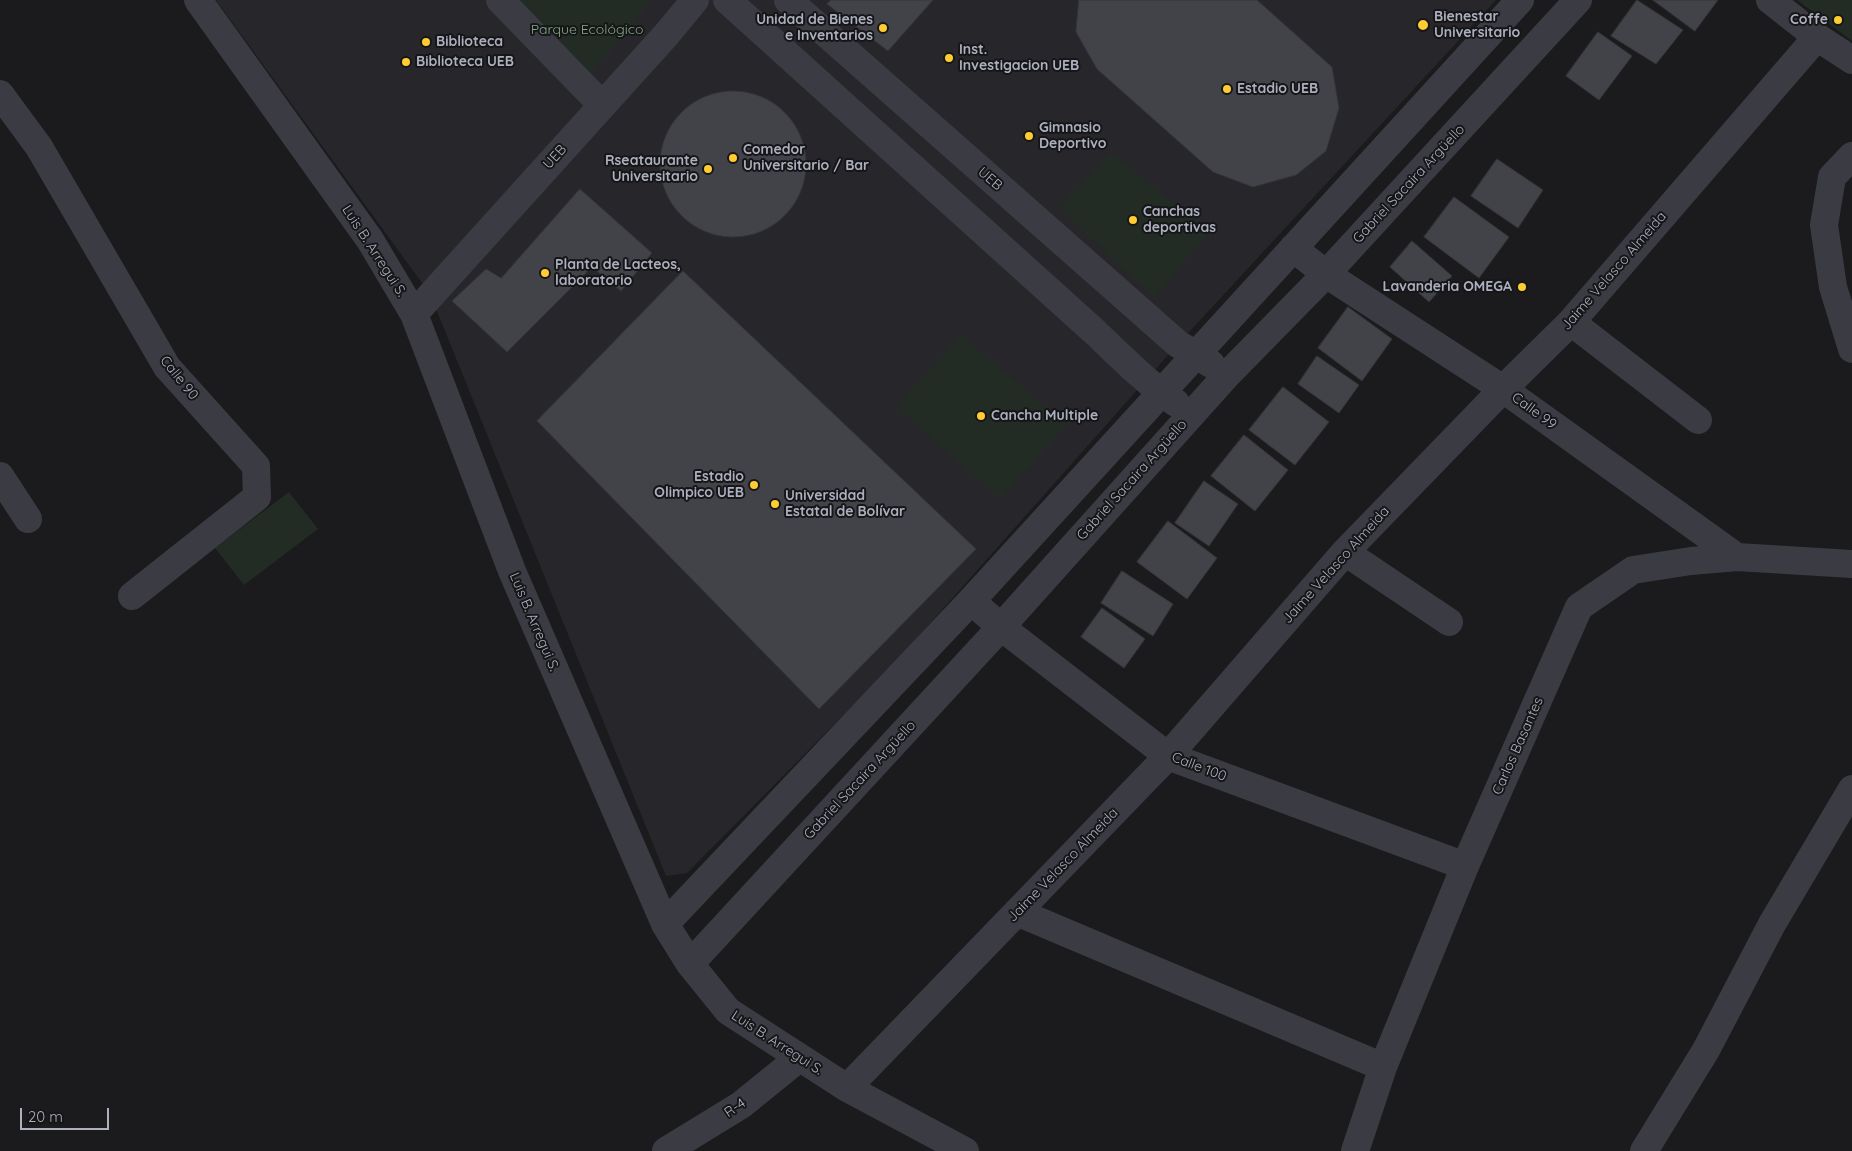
<!DOCTYPE html>
<html>
<head>
<meta charset="utf-8">
<style>
	body { margin:0 }
	#map { position:relative; width:1852px; height:1151px; overflow:hidden; background:#1b1b1d; font-family:Quicksand,sans-serif }
	canvas { display:block }
	.scale { position:absolute; left:20px; top:1108px; width:89px; height:22px; box-sizing:border-box; border:2px solid #acb0be; border-top:0; padding-left:6px; font-size:15px; line-height:18px; white-space:nowrap; color:#acb0be; -webkit-text-stroke:4px #161618; paint-order:stroke }
</style>
</head>
<body>
<div id="map">
<canvas width="1852" height="1151"></canvas>
<div class="scale">20 m</div>
</div>
<script>
const c = document.querySelector('canvas').getContext('2d');
c.lineJoin = 'round';
function fill(path, color) {
  c.fillStyle = color;
  c.fill(path, 'evenodd');
}
function stroke(path, color, width, dash) {
  c.strokeStyle = color;
  c.lineWidth = width;
  c.lineCap = dash ? 'butt' : 'round';
  c.setLineDash(dash || []);
  c.stroke(path);
}
function write(font, color, halo, rows, align = 'center') {
  c.font = font + ' Quicksand,sans-serif';
  c.lineWidth = 4;
  c.setLineDash([]);
  c.textBaseline = 'middle';
  c.strokeStyle = halo;
  c.fillStyle = color;
  for (const [text, x, y, turn = 0] of rows) {
    c.save();
    c.translate(x, y);
    c.rotate((+turn || 0) * Math.PI / 180);
    c.textAlign = isNaN(turn) ? turn : align;
    if (halo) c.strokeText(text, 0, 0);
    c.fillText(text, 0, 0);
    c.restore();
  }
}
fill(new Path2D(`
	M 216,0 L 1496,0 L 1178,344 L 894,664 L 687,873 L 666,876 L 430,294 Z`), '#27262a');
fill(new Path2D(`
	M 511,0 L 650,0 L 647,6 L 619,42 L 589,74 Z
	M 1797,0 L 1852,0 L 1852,41 Z
	M 1111,152 L 1209,233 L 1154,298 L 1059,207 Z
	M 961,335 L 1067,425 L 1000,499 L 896,407 Z
	M 289,492 L 318,529 L 244,585 L 215,548 Z`), '#222c24');
const building = new Path2D(`
	M 831,0 L 933,0 L 888,51 L 827,4 Z
	M 1079,0 L 1257,0 L 1332,67 L 1339,108 L 1326,151 L 1296,175 L 1253,187 L 1213,172 L 1097,69 L 1076,32 Z
	M 1637,0 L 1683,30 L 1656,64 L 1611,36 Z
	M 1653,0 L 1718,0 L 1695,31 Z
	M 1598,32 L 1632,56 L 1599,100 L 1566,76 Z
	M660 164a73 73 0 1 1 146 0a73 73 0 1 1-146 0Z
	M 1497,159 L 1543,190 L 1518,228 L 1471,196 Z
	M 580,189 L 652,253 L 621,291 L 592,267 L 507,352 L 452,301 L 486,269 L 501,278 Z
	M 1454,197 L 1509,237 L 1479,278 L 1424,237 Z
	M 1412,241 L 1452,276 L 1429,302 L 1390,267 Z
	M 683,271 L 976,549 L 819,709 L 537,421 Z
	M 1348,307 L 1392,339 L 1362,381 L 1318,348 Z
	M 1317,356 L 1359,385 L 1339,413 L 1298,384 Z
	M 1283,387 L 1329,422 L 1295,465 L 1249,430 Z
	M 1244,435 L 1288,470 L 1255,511 L 1211,476 Z
	M 1204,481 L 1238,504 L 1209,546 L 1175,523 Z
	M 1168,521 L 1217,558 L 1187,599 L 1137,562 Z
	M 1122,571 L 1173,604 L 1153,636 L 1101,603 Z
	M 1102,608 L 1145,639 L 1124,668 L 1081,637 Z`);
fill(building, '#424348');
stroke(building, '#353439', 1);
stroke(new Path2D(`
	M 198,0 L 370,240 L 414,314 L 512,571 L 665,924 L 690,964 L 728,1011 L 847,1088 L 965,1151
	M 500,0 L 602,105
	M 727,0 L 1096,333 C 1122,358 1147,383 1176,403
	M 788,0 L 1178,344 L 1211,364
	M 1770,0 L 1817,37 L 1852,60
	M 0,94 L 39,147 L 167,367 L 256,466 L 257,497 L 132,596
	M 1852,156 L 1832,177 L 1824,225 L 1833,287 L 1852,349
	M 1293,248 L 1326,274 L 1503,389 L 1737,557
	M 414,314 L 666,35 L 695,0
	M 1571,322 L 1698,420
	M 0,476 L 28,519
	M 1345,552 L 1449,622
	M 971,601 L 1001,627 L 1168,756 L 1465,866
	M 1017,912 L 1383,1067
	M 665,924 L 971,601 L 1520,0
	M 690,964 L 1001,627 L 1227,375 L 1326,274 L 1578,0
	M 847,1088 L 1168,756 L 1345,552 L 1503,389 L 1571,322 L 1817,37
	M 666,1151 L 741,1105 L 799,1058
	M 1355,1151 L 1383,1067 L 1465,866 L 1579,607 L 1633,570 L 1691,561 L 1737,557 L 1852,564
	M 1644,1151 L 1706,1050 L 1772,924 L 1852,789`), '#3b3c43', 28);
for (const [x, y, r, color] of [
	[1838,20,5,"#ffcd31"],
	[1423,25,6,"#ffcd31"],
	[883,28,5,"#ffcd31"],
	[426,42,5,"#ffcd31"],
	[949,58,5,"#ffcd31"],
	[406,62,5,"#ffcd31"],
	[1227,89,5,"#ffcd31"],
	[1029,136,5,"#ffcd31"],
	[733,158,5,"#ffcd31"],
	[708,169,5,"#ffcd31"],
	[1133,220,5,"#ffcd31"],
	[545,273,5,"#ffcd31"],
	[1522,287,5,"#ffcd31"],
	[981,416,5,"#ffcd31"],
	[754,485,5,"#ffcd31"],
	[775,504,5,"#ffcd31"]
]) {
  const dot = new Path2D();
  dot.arc(x, y, r, 0, 2 * Math.PI);
  c.fillStyle = color;
  c.fill(dot);
  stroke(dot, '#161618', 2);
}
write('bold 14px', '#acb0be', '#161618', [
	["Bienestar",1434,17],
	["Universitario",1434,33],
	["Unidad de Bienes",873,20,"right"],
	["e Inventarios",873,36,"right"],
	["Coffe",1828,20,"right"],
	["Biblioteca",436,42],
	["Inst.",959,50],
	["Investigacion UEB",959,66],
	["Biblioteca UEB",416,62],
	["Estadio UEB",1237,89],
	["Gimnasio",1039,128],
	["Deportivo",1039,144],
	["Comedor",743,150],
	["Universitario / Bar",743,166],
	["Rseataurante",698,161,"right"],
	["Universitario",698,177,"right"],
	["Canchas",1143,212],
	["deportivas",1143,228],
	["Planta de Lacteos,",555,265],
	["laboratorio",555,281],
	["Lavanderia OMEGA",1512,287,"right"],
	["Cancha Multiple",991,416],
	["Estadio",744,477,"right"],
	["Olimpico UEB",744,493,"right"],
	["Universidad",785,496],
	["Estatal de Bolívar",785,512]
], 'left');
write('14px', '#82aa88', '#161618', [
	["Parque Ecológico",587,30]
]);
write('14px', '#acb0be', '#161618', [
	["UEB",555,157,-48],
	["UEB",990,179,41],
	["Gabriel Sacaira Argüello",1409,184,-47],
	["Luis B. Arregui S.",374,251,57],
	["Jaime Velasco Almeida",1614,271,-49],
	["Calle 90",179,378,51],
	["Calle 99",1534,411,36],
	["Gabriel Sacaira Argüello",1132,480,-48],
	["Jaime Velasco Almeida",1336,565,-48],
	["Luis B. Arregui S.",534,622,67],
	["Carlos Basantes",1518,746,-66],
	["Calle 100",1199,767,21],
	["Gabriel Sacaira Argüello",860,780,-47],
	["Jaime Velasco Almeida",1063,865,-46],
	["Luis B. Arregui S.",777,1043,33],
	["R-4",735,1108,-34]
]);
</script>
</body>
</html>
